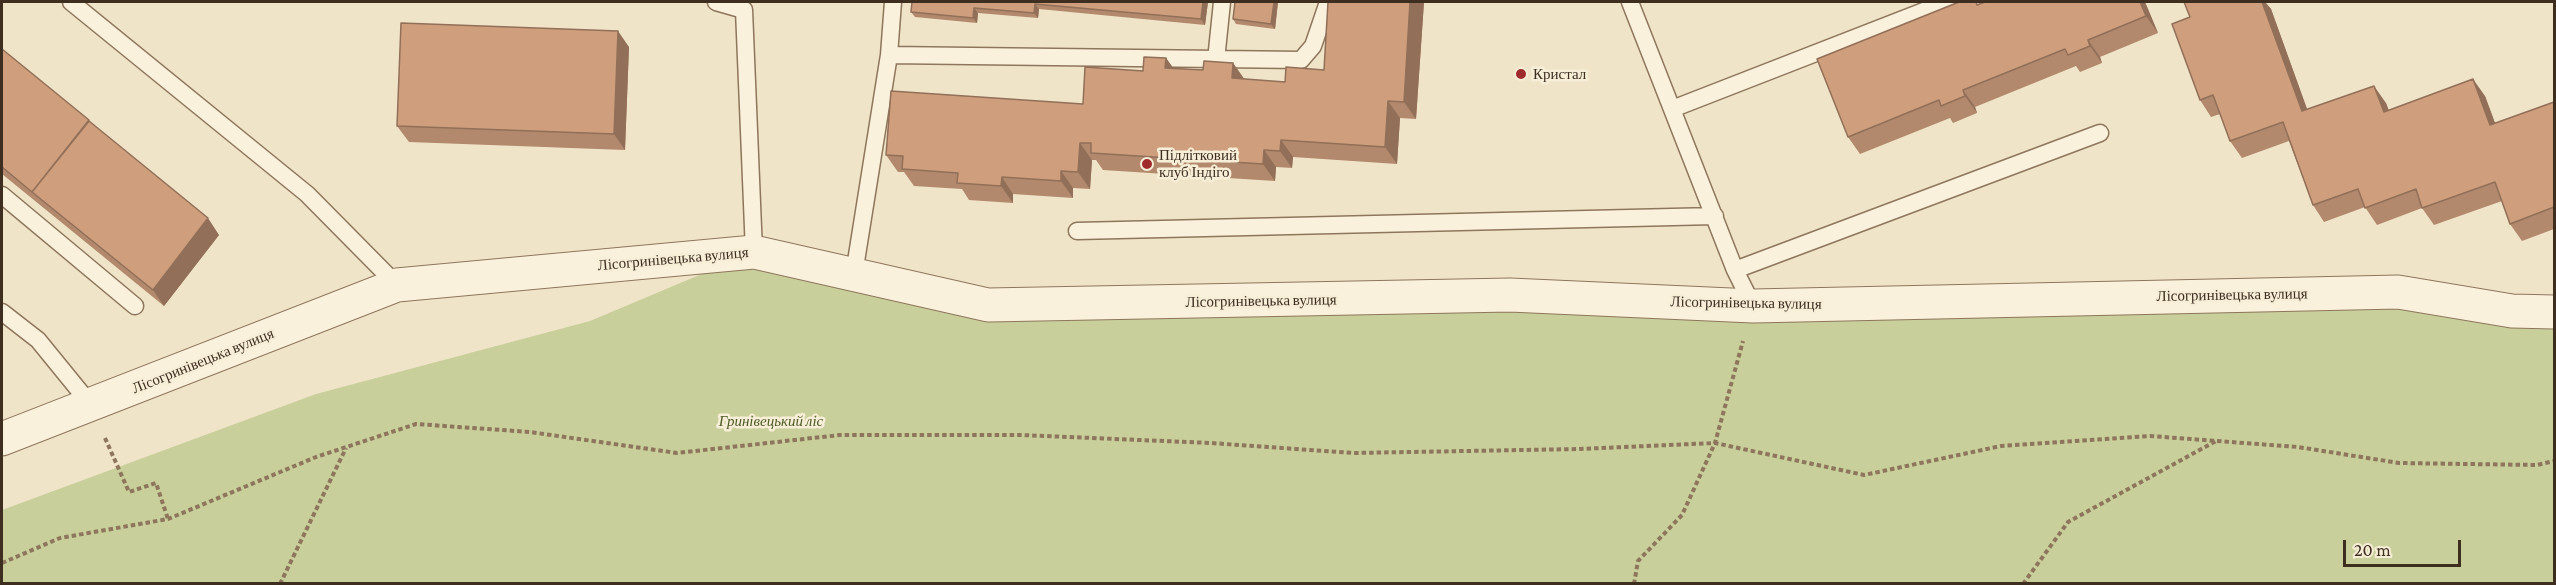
<!DOCTYPE html>
<html>
<head>
<meta charset="utf-8">
<style>
	body { margin:0 }
	#map { position:relative; width:2556px; height:585px; overflow:hidden; background:#f0e4c8; font-family:"Crimson Pro",serif }
	canvas { display:block }
	.frame { position:absolute; inset:0; border:3px solid #3d2e20; pointer-events:none }
	.scale { position:absolute; left:2343px; top:540px; width:118px; height:27px; box-sizing:border-box; border:3px solid #3d2e20; border-top:0; padding-left:8px; font-size:18px; line-height:21px; white-space:nowrap; color:#3d2e20; -webkit-text-stroke:4px #f7eed8; paint-order:stroke }
</style>
</head>
<body>
<div id="map">
<canvas width="2556" height="585"></canvas>
<div class="frame"></div>
<div class="scale">20 m</div>
</div>
<script>
const c = document.querySelector('canvas').getContext('2d');
c.lineJoin = 'round';
function fill(path, color) {
  c.fillStyle = color;
  c.fill(path, 'evenodd');
}
function stroke(path, color, width, dash) {
  c.strokeStyle = color;
  c.lineWidth = width;
  c.lineCap = dash ? 'butt' : 'round';
  c.setLineDash(dash || []);
  c.stroke(path);
}
function write(font, color, halo, rows, align = 'center') {
  c.font = font + ' "Crimson Pro",serif';
  c.lineWidth = 5;
  c.setLineDash([]);
  c.textBaseline = 'middle';
  c.strokeStyle = halo;
  c.fillStyle = color;
  for (const [text, x, y, turn = 0] of rows) {
    c.save();
    c.translate(x, y);
    c.rotate((+turn || 0) * Math.PI / 180);
    c.textAlign = isNaN(turn) ? turn : align;
    if (halo) c.strokeText(text, 0, 0);
    c.fillText(text, 0, 0);
    c.restore();
  }
}
fill(new Path2D(`
	M 754,252 L 989,305 L 2398,292 L 2554,312 L 2554,583 L 2,584 L 2,510 L 316,394 L 590,321 Z`), '#c9cf9b');
const lane = new Path2D(`
	M 71,2 L 307,194 L 397,285
	M 716,2 L 744,10 L 754,252
	M 1630,2 L 1735,270 L 1753,306
	M 889,55 L 1301,60 L 1313,46 L 1328,2
	M 1216,60 L 1222,2
	M 1672,109 L 1947,2
	M 2,195 L 135,306
	M 1077,231 L 1715,216
	M 1735,270 L 2100,133
	M 854,274 L 889,55 L 893,2
	M 2,312 L 38,340 L 91,405`);
const street = new Path2D(`
	M 2,439 L 397,285 L 754,252 L 988,305 L 1510,295 L 1753,306 L 2398,292 L 2512,311 L 2554,312`);
stroke(lane, '#8d765c', 19);
stroke(street, '#8d765c', 35);
stroke(new Path2D(`
	M 105,438 L 129,492 L 156,483 L 168,519
	M 2,563 L 60,538 L 168,519 L 316,457 L 416,424 L 530,432 L 677,453 L 840,435 L 1021,435 L 1211,443 L 1353,453 L 1579,449 L 1715,443 L 1864,475 L 2001,446 L 2150,436 L 2298,447 L 2399,463 L 2537,465 L 2554,461
	M 280,584 L 346,448
	M 1634,584 L 1638,561 L 1682,515 L 1715,443 L 1743,341
	M 2023,584 L 2068,522 L 2216,441`), '#8d765c', 4, [4.5, 3]);
stroke(lane, '#faf1dc', 16);
stroke(street, '#faf1dc', 33);
fill(new Path2D(`
	M 912,2 L 1208,2 L 1205,25 L 1039,9 L 1038,18 L 978,13 L 977,23 L 915,17 L 911,12 Z
	M 1235,2 L 1278,2 L 1275,29 L 1236,24 L 1233,19 Z
	M 1328,2 L 1424,2 L 1416,119 L 1400,118 L 1397,164 L 1293,157 L 1292,168 L 1276,167 L 1275,181 L 1103,170 L 1096,160 L 1092,160 L 1090,189 L 1073,188 L 1073,198 L 1013,194 L 1013,203 L 969,200 L 962,189 L 914,186 L 904,172 L 898,172 L 886,155 L 1083,104 L 1166,58 L 1173,68 L 1203,70 L 1233,63 L 1244,79 L 1285,82 L 1324,70 Z
	M 1985,2 L 2145,2 L 2158,33 L 2100,57 L 2102,63 L 2080,72 L 2076,66 L 1975,107 L 1977,113 L 1953,123 L 1950,118 L 1860,154 L 1848,137 L 1980,4 Z
	M 2184,2 L 2265,2 L 2271,9 L 2307,110 L 2386,103 L 2388,110 L 2485,96 L 2495,123 L 2554,102 L 2554,229 L 2522,241 L 2510,224 L 2502,201 L 2434,225 L 2422,208 L 2377,225 L 2365,207 L 2324,222 L 2313,205 L 2289,141 L 2242,158 L 2230,141 L 2220,114 L 2211,117 L 2200,100 L 2190,17 Z
	M 629,47 L 625,150 L 409,142 L 397,126 Z
	M 2,49 L 219,235 L 164,306 L 2,174 Z`), '#b2896c');
fill(new Path2D(`
	M 1203,2 L 1208,2 L 1205,25 L 1201,19 Z
	M 1274,2 L 1278,2 L 1275,29 L 1271,24 Z
	M 1410,2 L 1424,2 L 1416,119 L 1404,102 Z
	M 2140,2 L 2145,2 L 2158,33 L 2146,16 Z
	M 2262,2 L 2265,2 L 2271,9 L 2314,128 L 2302,111 Z
	M 1035,4 L 1039,9 L 1038,18 L 1034,13 Z
	M 974,8 L 978,13 L 977,23 L 973,18 Z
	M 618,31 L 629,47 L 625,150 L 614,134 Z
	M 2088,40 L 2100,57 L 2102,63 L 2090,46 Z
	M 1166,58 L 1178,75 L 1165,68 Z
	M 1233,63 L 1245,80 L 1232,78 Z
	M 2473,79 L 2485,96 L 2502,142 L 2490,125 Z
	M 2374,86 L 2386,103 L 2396,129 L 2384,112 Z
	M 1963,90 L 1975,107 L 1977,113 L 1965,96 Z
	M 1388,101 L 1400,118 L 1397,164 L 1385,147 Z
	M 1281,140 L 1293,157 L 1292,168 L 1280,151 Z
	M 1080,143 L 1092,160 L 1090,189 L 1078,172 Z
	M 1264,150 L 1276,167 L 1275,181 L 1263,164 Z
	M 1061,171 L 1073,188 L 1073,198 L 1061,181 Z
	M 1002,177 L 1013,194 L 1013,203 L 1001,186 Z
	M 208,218 L 219,235 L 164,306 L 153,290 Z`), '#916f58');
const building = new Path2D(`
	M 912,2 L 1203,2 L 1201,19 L 1035,4 L 1034,13 L 974,8 L 973,18 L 911,12 Z
	M 1235,2 L 1274,2 L 1271,24 L 1233,19 Z
	M 1328,2 L 1410,2 L 1404,102 L 1388,101 L 1385,147 L 1281,140 L 1280,151 L 1264,150 L 1263,164 L 1091,153 L 1091,143 L 1080,143 L 1078,172 L 1061,171 L 1061,181 L 1002,177 L 1001,186 L 957,183 L 958,173 L 902,169 L 903,156 L 886,155 L 891,91 L 1083,104 L 1085,67 L 1143,71 L 1144,57 L 1166,58 L 1165,68 L 1203,70 L 1204,61 L 1233,63 L 1232,78 L 1285,82 L 1286,67 L 1324,70 Z
	M 1959,2 L 1976,2 L 1977,5 L 1985,2 L 2140,2 L 2146,16 L 2088,40 L 2090,46 L 2068,55 L 2065,49 L 1963,90 L 1965,96 L 1941,106 L 1939,100 L 1848,137 L 1817,59 Z
	M 2184,2 L 2262,2 L 2302,111 L 2374,86 L 2384,112 L 2473,79 L 2490,125 L 2554,102 L 2554,207 L 2510,224 L 2495,182 L 2422,208 L 2416,189 L 2365,208 L 2358,189 L 2313,205 L 2283,122 L 2230,141 L 2213,95 L 2200,100 L 2172,24 L 2190,17 Z
	M 401,23 L 618,31 L 614,134 L 397,126 Z
	M 2,49 L 89,120 L 32,192 L 2,167 Z
	M 89,121 L 208,218 L 153,290 L 32,192 Z`);
fill(building, '#cf9f7d');
stroke(building, '#916f58', 1.5);
for (const [x, y, r, color] of [
	[1521,74,6,"#9e2a2b"],
	[1147,164,6,"#9e2a2b"]
]) {
  const dot = new Path2D();
  dot.arc(x, y, r, 0, 2 * Math.PI);
  c.fillStyle = color;
  c.fill(dot);
  stroke(dot, '#f7eed8', 2);
}
write('15px', '#3d2e20', '#f7eed8', [
	["Кристал",1533,74],
	["Підлітковий",1159,155],
	["клуб Індіго",1159,172]
], 'left');
write('15px', '#3d2e20', '#f7eed8', [
	["Лісогринівецька вулиця",673,259,-5],
	["Лісогринівецька вулиця",2232,295,-1],
	["Лісогринівецька вулиця",1261,301,-1],
	["Лісогринівецька вулиця",1746,303,1],
	["Лісогринівецька вулиця",203,361,-22]
]);
write('italic 15px', '#4d5a26', '#f7eed8', [
	["Гринівецький ліс",771,421]
]);
</script>
</body>
</html>
